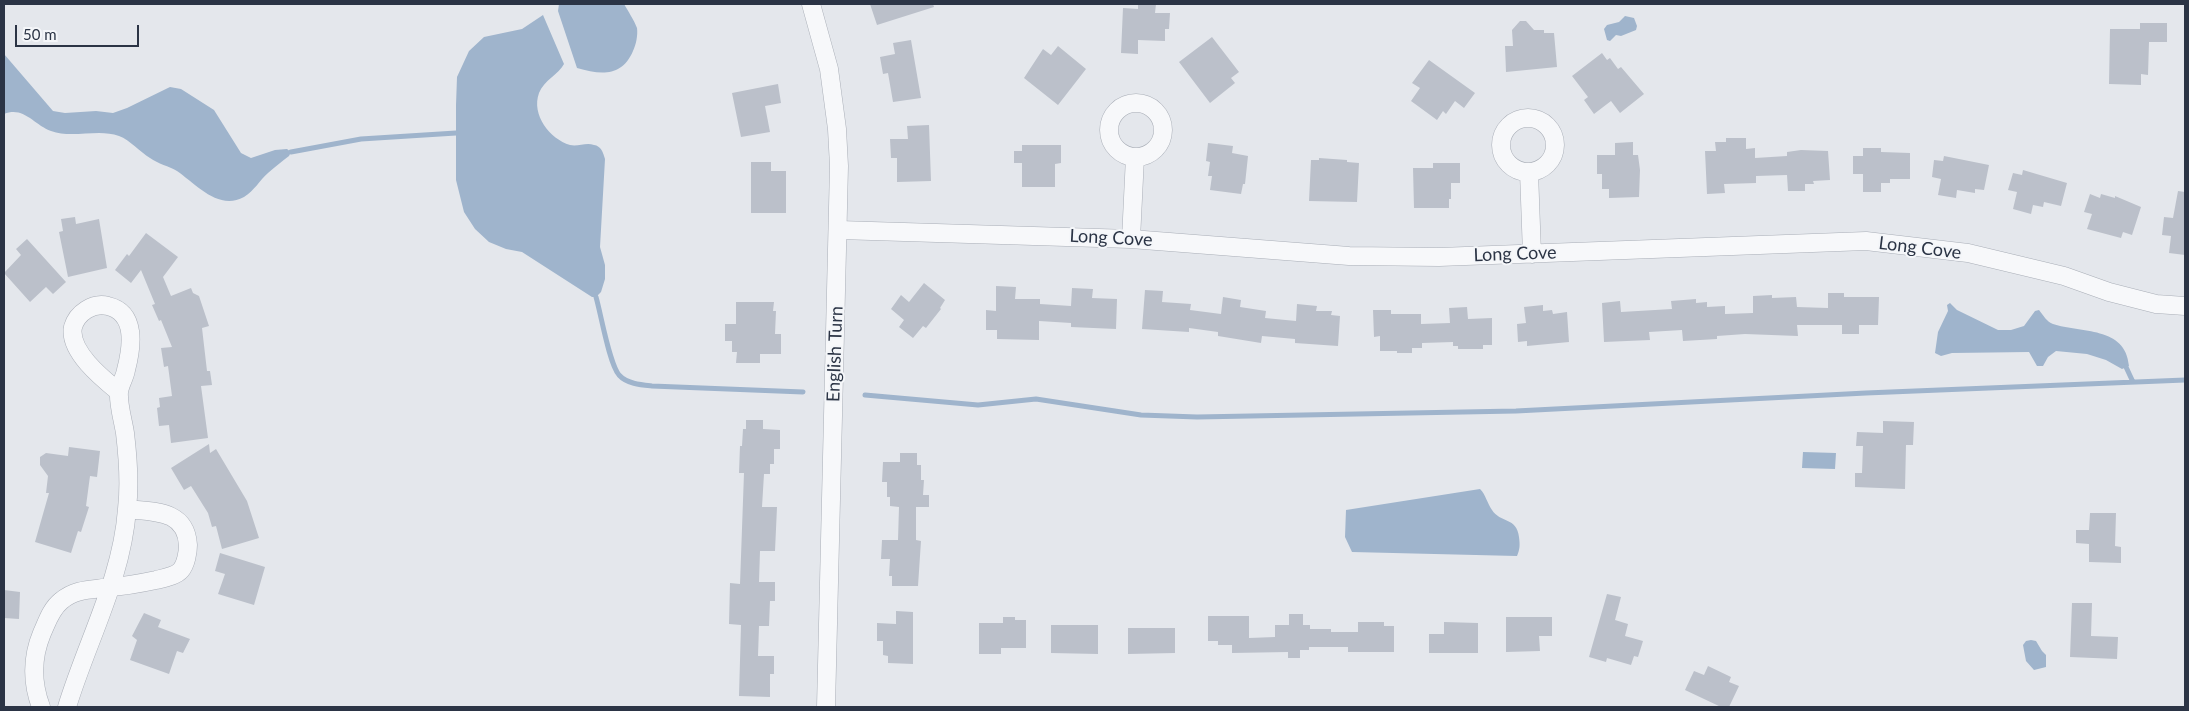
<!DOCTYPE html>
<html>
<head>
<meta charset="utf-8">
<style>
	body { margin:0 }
	#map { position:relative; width:2189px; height:711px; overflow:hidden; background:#e4e7ec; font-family:Lato,sans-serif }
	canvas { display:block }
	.frame { position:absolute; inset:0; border:5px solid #2b3445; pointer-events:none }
	.scale { position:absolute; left:15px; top:25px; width:124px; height:22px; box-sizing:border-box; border:2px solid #2b3445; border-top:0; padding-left:6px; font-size:15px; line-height:18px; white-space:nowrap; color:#2b3445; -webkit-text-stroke:4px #f4f6f9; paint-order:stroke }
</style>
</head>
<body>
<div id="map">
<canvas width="2189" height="711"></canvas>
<div class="frame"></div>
<div class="scale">50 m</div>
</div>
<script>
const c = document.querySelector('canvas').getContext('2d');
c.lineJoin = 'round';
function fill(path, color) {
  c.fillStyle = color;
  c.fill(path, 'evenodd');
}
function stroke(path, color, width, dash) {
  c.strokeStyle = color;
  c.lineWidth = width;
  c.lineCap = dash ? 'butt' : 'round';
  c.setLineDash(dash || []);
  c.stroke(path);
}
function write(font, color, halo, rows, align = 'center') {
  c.font = font + ' Lato,sans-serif';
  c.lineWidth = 4;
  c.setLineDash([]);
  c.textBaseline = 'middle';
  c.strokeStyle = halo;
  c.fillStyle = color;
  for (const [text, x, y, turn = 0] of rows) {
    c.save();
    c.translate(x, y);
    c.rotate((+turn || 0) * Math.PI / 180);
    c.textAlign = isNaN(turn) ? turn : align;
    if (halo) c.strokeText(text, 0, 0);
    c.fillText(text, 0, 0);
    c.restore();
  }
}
fill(new Path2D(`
	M 559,4 L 624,4 C 628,11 634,20 637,28 C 638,35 636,45 633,51 C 622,77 601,75 577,68 L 558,11 Z
	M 543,15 L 564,64 C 559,74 544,80 539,93 C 531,115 550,139 570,145 C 578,147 586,142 594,145 C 601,146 603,152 605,159 L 600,247 L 605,265 L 605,279 L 601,292 L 596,297 L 592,297 L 522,252 L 506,249 L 489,242 L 475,229 L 464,212 L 456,180 L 456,105 L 457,77 L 469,51 L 484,37 L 522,29 Z
	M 1625,16 L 1634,18 L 1637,26 L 1636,30 L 1621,36 L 1616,35 L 1610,41 L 1607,40 L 1604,29 L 1607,25 L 1619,22 Z
	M 4,54 L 53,111 L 65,113 L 96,111 L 113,113 L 127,108 L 170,87 L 181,89 L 214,110 L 241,153 L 251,158 L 275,150 L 287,149 L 291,152 L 289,156 C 282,161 275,167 268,173 C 260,180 254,191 244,197 C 218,211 196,184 177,171 C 169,166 158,164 150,158 C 140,152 130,140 119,136 C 98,128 73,139 51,131 C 34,125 24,106 4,114 Z
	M 1950,303 L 1957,310 L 1998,330 L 2011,330 L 2024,326 L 2035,311 L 2039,310 C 2043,315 2047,322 2053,324 C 2080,333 2126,326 2129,366 L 2122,369 L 2106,360 L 2087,354 L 2056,351 L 2048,357 L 2043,366 L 2037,366 L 2029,352 L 1952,353 L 1941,356 L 1935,353 L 1938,332 L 1948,311 L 1947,305 Z
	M 1803,452 L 1836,453 L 1835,469 L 1802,468 Z
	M 1480,489 C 1486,495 1487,503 1492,510 C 1500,523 1517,517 1519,537 C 1520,545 1520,549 1517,556 L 1352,552 L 1345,537 L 1346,510 Z
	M 2031,640 L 2036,641 L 2042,651 L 2046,655 L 2046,667 L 2034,670 L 2026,661 L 2023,645 L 2026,641 Z`), '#9fb4cc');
stroke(new Path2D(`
	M 291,152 L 361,139 L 456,133
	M 596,297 C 601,314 609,363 619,375 C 627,384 642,385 652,386 L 803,392
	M 2126,367 L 2133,382
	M 865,395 L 978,405 L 1036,399 L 1141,415 L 1197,417 L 1516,411 L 1866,393 L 2185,380`), '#9fb4cc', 5);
fill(new Path2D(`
	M 870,4 L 933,4 L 934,7 L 877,25 Z
	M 1138,4 L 1156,4 L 1155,13 L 1170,13 L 1169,29 L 1165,29 L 1165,41 L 1138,40 L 1138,54 L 1121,53 L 1123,8 L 1138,9 Z
	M 1520,21 L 1526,21 L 1534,30 L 1544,30 L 1544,33 L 1554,33 L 1557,67 L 1506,72 L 1505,46 L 1513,46 L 1512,30 Z
	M 2140,23 L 2167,23 L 2167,42 L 2149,42 L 2148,75 L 2141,74 L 2141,85 L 2109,84 L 2110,29 L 2140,29 Z
	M 1212,37 L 1239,72 L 1231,78 L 1235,83 L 1210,103 L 1179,62 Z
	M 911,40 L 921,98 L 893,102 L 888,73 L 883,74 L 880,57 L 895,54 L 893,43 Z
	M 1058,46 L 1086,69 L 1058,105 L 1024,78 L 1043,49 L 1051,55 Z
	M 1602,53 L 1607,60 L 1610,58 L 1618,69 L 1621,67 L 1644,94 L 1620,113 L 1611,101 L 1594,114 L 1584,100 L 1588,97 L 1572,76 Z
	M 1429,60 L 1475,93 L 1464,108 L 1455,101 L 1446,114 L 1443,111 L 1437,120 L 1411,101 L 1420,88 L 1412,83 Z
	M 778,84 L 781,103 L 765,106 L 770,132 L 741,137 L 732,93 Z
	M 929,125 L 931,181 L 897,182 L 897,158 L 891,158 L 890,139 L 908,139 L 907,126 Z
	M 1726,138 L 1746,138 L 1746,149 L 1755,148 L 1755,158 L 1787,156 L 1787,152 L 1801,150 L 1828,151 L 1830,180 L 1813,181 L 1814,184 L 1805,184 L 1805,191 L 1788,191 L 1787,175 L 1756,176 L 1756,183 L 1724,184 L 1725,193 L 1707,194 L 1705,151 L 1716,151 L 1715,142 L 1726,142 Z
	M 1633,142 L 1633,155 L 1638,155 L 1640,170 L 1639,197 L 1609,198 L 1609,189 L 1602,189 L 1602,174 L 1597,174 L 1597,155 L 1615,155 L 1615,143 Z
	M 1208,143 L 1233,146 L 1232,153 L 1248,156 L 1245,184 L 1243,184 L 1241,194 L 1210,190 L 1212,176 L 1208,176 L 1210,162 L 1206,161 Z
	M 1022,145 L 1061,145 L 1061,163 L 1055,164 L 1055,187 L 1022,187 L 1022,163 L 1014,163 L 1014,151 L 1022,151 Z
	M 1863,148 L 1881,148 L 1881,152 L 1910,153 L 1910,179 L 1890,179 L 1890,183 L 1881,183 L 1881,192 L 1863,192 L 1863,174 L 1853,174 L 1853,156 L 1863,156 Z
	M 1944,156 L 1989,165 L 1984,190 L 1975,189 L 1975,193 L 1957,190 L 1956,198 L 1938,195 L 1941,179 L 1932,177 L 1934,160 L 1943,161 Z
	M 1319,158 L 1347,160 L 1347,162 L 1359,163 L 1357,202 L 1309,201 L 1311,160 L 1319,160 Z
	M 751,162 L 771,162 L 771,171 L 786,171 L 786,213 L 751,213 Z
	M 1433,163 L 1460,163 L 1460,183 L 1451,183 L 1451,199 L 1449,199 L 1449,208 L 1414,208 L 1413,168 L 1433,168 Z
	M 2023,170 L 2067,183 L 2061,206 L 2044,202 L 2043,207 L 2033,205 L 2031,214 L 2013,209 L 2017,192 L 2008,190 L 2013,173 L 2022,175 Z
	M 2178,191 L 2185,192 L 2185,255 L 2169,253 L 2171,236 L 2162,235 L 2164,217 L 2173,218 Z
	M 2090,194 L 2100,198 L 2101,194 L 2115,198 L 2115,196 L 2141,207 L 2132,235 L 2123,232 L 2121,238 L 2087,229 L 2092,214 L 2084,212 Z
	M 75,217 L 76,224 L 99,219 L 107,268 L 68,277 L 59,232 L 63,231 L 61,219 Z
	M 146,233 L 178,257 L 163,277 L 171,296 L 191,288 L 193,293 L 199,296 L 209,326 L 202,328 L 207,371 L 210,371 L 212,385 L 201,386 L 208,438 L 171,443 L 169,425 L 159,426 L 157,408 L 160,407 L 159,398 L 172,396 L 168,366 L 164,367 L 161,348 L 172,347 L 161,320 L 159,321 L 152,305 L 155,304 L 141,270 L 131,283 L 115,270 L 127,254 L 129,256 Z
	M 27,239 L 66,282 L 53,294 L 46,287 L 30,302 L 4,273 L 21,255 L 16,249 Z
	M 924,283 L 945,300 L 940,308 L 941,309 L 926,328 L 923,326 L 913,338 L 899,327 L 904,320 L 891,309 L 901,295 L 909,302 Z
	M 996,286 L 1016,287 L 1015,299 L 1040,299 L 1040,304 L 1071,306 L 1072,288 L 1093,289 L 1092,298 L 1117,299 L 1116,329 L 1071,327 L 1071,323 L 1039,321 L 1039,340 L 997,339 L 997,330 L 986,330 L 986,310 L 996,311 Z
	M 1145,290 L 1163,291 L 1162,302 L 1191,304 L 1190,310 L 1221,314 L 1223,297 L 1241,300 L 1240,307 L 1266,311 L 1265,318 L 1296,321 L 1297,304 L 1317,306 L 1316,311 L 1332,311 L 1331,315 L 1340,316 L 1338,346 L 1295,343 L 1295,339 L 1262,336 L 1261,343 L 1218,336 L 1218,332 L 1189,328 L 1189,332 L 1142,329 Z
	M 1828,293 L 1844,293 L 1844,297 L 1879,297 L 1878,325 L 1859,325 L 1859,334 L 1842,334 L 1842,325 L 1797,325 L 1798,336 L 1745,334 L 1717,336 L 1717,339 L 1683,341 L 1682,330 L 1649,332 L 1650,340 L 1604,342 L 1602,303 L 1620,301 L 1621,312 L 1672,309 L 1671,301 L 1696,299 L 1696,303 L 1707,302 L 1707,307 L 1725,306 L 1725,314 L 1753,313 L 1753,296 L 1772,295 L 1772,298 L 1796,297 L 1797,307 L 1828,308 Z
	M 736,302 L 774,302 L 773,311 L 776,311 L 775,334 L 781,334 L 781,354 L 760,354 L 760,363 L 736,363 L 737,352 L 732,352 L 732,341 L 725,341 L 725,324 L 736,324 Z
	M 1543,305 L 1543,311 L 1552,310 L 1553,314 L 1567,312 L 1569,342 L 1527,346 L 1527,341 L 1518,342 L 1517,324 L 1526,323 L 1524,307 Z
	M 1467,307 L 1468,319 L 1492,318 L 1492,345 L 1483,345 L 1483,349 L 1458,349 L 1458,346 L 1453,346 L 1453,342 L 1422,343 L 1422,348 L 1412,348 L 1412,353 L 1397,353 L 1397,351 L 1380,351 L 1380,336 L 1374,337 L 1373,310 L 1391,310 L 1391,314 L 1421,314 L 1421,324 L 1450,323 L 1449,308 Z
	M 746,420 L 763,420 L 763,429 L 780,430 L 780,449 L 774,449 L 774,464 L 770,464 L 770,474 L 764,474 L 762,507 L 777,507 L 775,551 L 760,551 L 759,582 L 775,582 L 775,601 L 770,601 L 769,626 L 759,626 L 758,656 L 774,656 L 774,674 L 770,674 L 770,697 L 739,696 L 741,625 L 729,624 L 730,583 L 740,584 L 744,473 L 739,473 L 740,446 L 742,446 L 743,429 L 746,429 Z
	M 1883,421 L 1914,422 L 1913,445 L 1906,445 L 1905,489 L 1855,487 L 1855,473 L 1862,473 L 1863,446 L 1856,446 L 1857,432 L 1883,433 Z
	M 209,444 L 210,453 L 216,449 L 247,501 L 259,538 L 222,549 L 216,526 L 212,527 L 208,513 L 191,486 L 184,490 L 171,468 Z
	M 69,447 L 100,451 L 97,477 L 90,476 L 86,506 L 89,507 L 81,532 L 78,531 L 71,553 L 35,542 L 49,493 L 46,493 L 48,476 L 40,465 L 40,457 L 46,453 L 68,456 Z
	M 900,453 L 917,453 L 917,465 L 921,465 L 921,480 L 924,480 L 923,495 L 929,495 L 929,507 L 916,507 L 916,540 L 921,541 L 918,586 L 892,586 L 892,576 L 889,576 L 890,559 L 881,559 L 882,540 L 898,540 L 899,507 L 890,506 L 890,497 L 887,497 L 887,482 L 882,482 L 883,462 L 900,462 Z
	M 2090,513 L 2116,513 L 2115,546 L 2121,547 L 2121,563 L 2089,562 L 2089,544 L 2076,543 L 2076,530 L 2089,530 Z
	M 220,553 L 265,567 L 254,605 L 218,594 L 225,574 L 215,571 Z
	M 4,590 L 20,592 L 19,619 L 4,618 Z
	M 1607,594 L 1621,597 L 1615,620 L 1628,624 L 1625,636 L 1643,641 L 1638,657 L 1634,656 L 1631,665 L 1607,658 L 1606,662 L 1589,657 Z
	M 2072,603 L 2092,603 L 2091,636 L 2118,637 L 2117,659 L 2070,657 Z
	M 896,611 L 913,612 L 913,664 L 888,663 L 888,656 L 883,655 L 883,641 L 877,641 L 877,623 L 896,624 Z
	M 144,613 L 161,620 L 158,627 L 190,639 L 183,653 L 177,651 L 169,674 L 130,660 L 137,640 L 132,636 Z
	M 1289,614 L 1303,614 L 1303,625 L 1310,625 L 1310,629 L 1331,629 L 1331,632 L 1358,632 L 1358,622 L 1384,622 L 1384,626 L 1394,626 L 1394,652 L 1348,652 L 1348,647 L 1309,647 L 1309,650 L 1300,650 L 1300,658 L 1288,658 L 1288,652 L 1232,653 L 1232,645 L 1218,645 L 1218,641 L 1208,641 L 1208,616 L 1249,616 L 1249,638 L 1275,637 L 1275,625 L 1289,625 Z
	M 1003,617 L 1015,617 L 1015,620 L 1026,620 L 1026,648 L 1001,648 L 1001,654 L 979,654 L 979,623 L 1003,623 Z
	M 1506,617 L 1552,617 L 1552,636 L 1539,636 L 1540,651 L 1506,652 Z
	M 1444,622 L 1478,623 L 1478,653 L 1429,653 L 1429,634 L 1444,634 Z
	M 1051,625 L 1098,625 L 1098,654 L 1051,653 Z
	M 1128,628 L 1175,628 L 1175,653 L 1128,654 Z
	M 1708,666 L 1731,677 L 1729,682 L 1739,686 L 1729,707 L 1721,707 L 1685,690 L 1694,671 L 1704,675 Z`), '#bbc0ca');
const minor = new Path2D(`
	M 811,4 L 829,69 L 837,129 L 839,166 L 826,707
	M1109 130a27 27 0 1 1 54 0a27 27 0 1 1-54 0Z
	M1501 145a27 27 0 1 1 54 0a27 27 0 1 1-54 0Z
	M 1529,172 L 1532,254
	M 839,230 L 1131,239 L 1349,256 L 1439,257 L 1866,241 L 1968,253 L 2064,276 L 2109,292 L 2156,304 L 2185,306
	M 1131,239 L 1135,157
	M 41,707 C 32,683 32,657 42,633 C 47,622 51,609 61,601 C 76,588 93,590 111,587 C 126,586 142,583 156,580 C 164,578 176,576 181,570 C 186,564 188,552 188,545 C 186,510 155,512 127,509
	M 67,707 C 87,641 122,579 127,509 C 130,484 128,458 125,433 C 123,420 118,404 119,392 C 120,384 125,377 126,370 C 132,347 137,313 108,306 C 93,302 77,313 73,327 C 68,351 103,379 119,392`);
stroke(minor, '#a9aeb7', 19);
stroke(minor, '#f7f8fa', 18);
write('18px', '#2b3445', '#f4f6f9', [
	["Long Cove",1111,238,3],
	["Long Cove",1920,248,7],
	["Long Cove",1515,254,-2],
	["English Turn",835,354,-88]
]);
</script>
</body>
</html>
